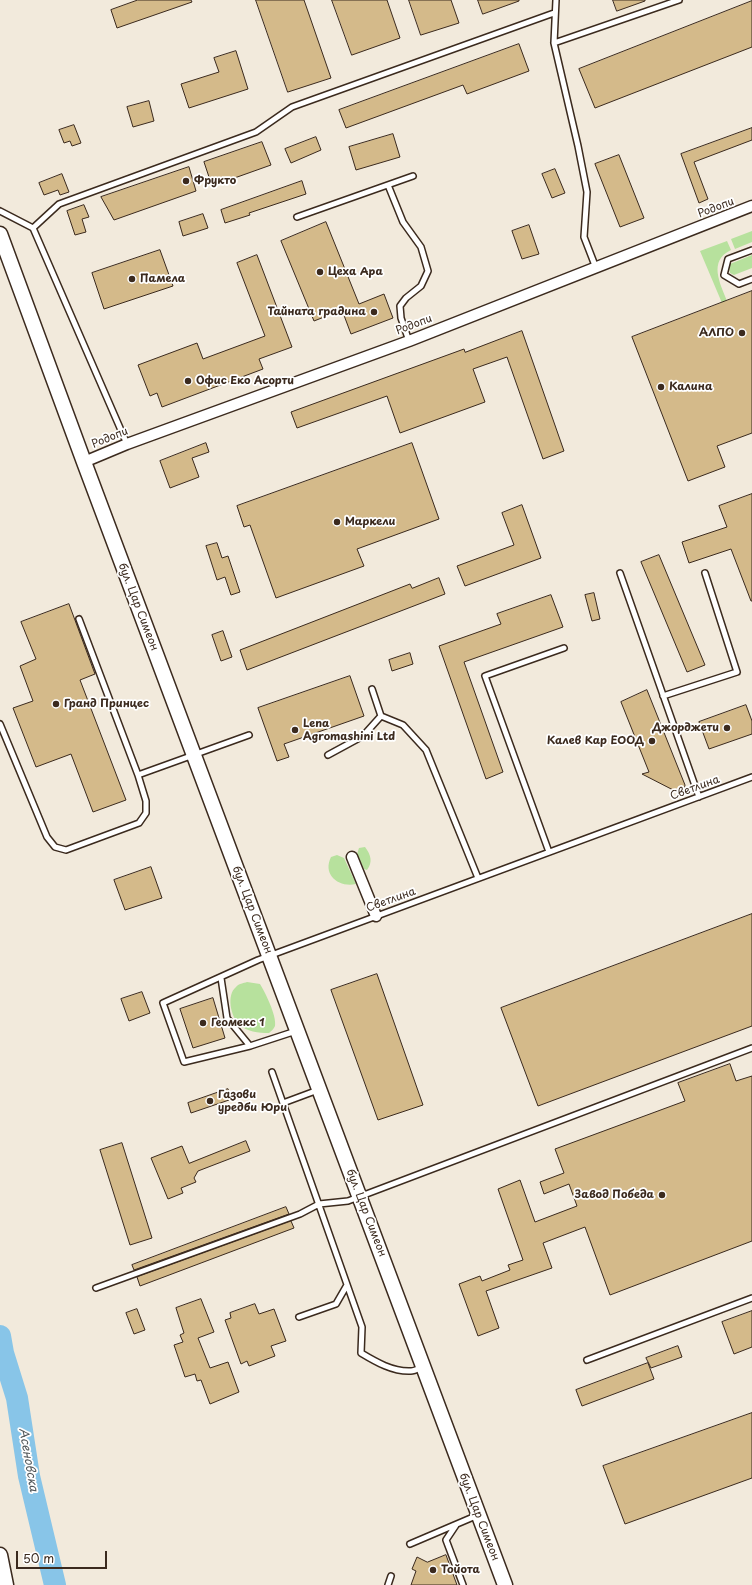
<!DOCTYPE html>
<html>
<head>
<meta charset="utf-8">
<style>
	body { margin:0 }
	#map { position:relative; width:752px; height:1585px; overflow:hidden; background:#fff; font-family:"Playpen Sans",sans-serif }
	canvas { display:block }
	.scale { position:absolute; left:16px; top:1551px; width:91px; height:18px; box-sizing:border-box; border:2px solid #3b2a1e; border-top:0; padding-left:5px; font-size:12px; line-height:14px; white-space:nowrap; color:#3b2a1e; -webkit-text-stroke:3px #fff; paint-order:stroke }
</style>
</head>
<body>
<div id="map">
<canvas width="752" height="1585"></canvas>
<div class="scale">50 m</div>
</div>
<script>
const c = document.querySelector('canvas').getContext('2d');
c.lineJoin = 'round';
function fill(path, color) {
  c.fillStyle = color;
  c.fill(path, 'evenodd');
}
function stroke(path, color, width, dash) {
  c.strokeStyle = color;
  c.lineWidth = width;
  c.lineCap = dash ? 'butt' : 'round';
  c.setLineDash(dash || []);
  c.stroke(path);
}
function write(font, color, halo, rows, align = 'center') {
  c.font = font + ' "Playpen Sans",sans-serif';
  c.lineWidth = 3.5;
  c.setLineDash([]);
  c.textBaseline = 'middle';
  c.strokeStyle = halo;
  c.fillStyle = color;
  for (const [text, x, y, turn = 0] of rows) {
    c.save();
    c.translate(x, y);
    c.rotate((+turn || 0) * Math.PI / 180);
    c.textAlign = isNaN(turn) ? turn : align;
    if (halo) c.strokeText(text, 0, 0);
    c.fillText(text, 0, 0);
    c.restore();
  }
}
fill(new Path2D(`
	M 0,0 L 752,0 L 752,1585 L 0,1585 Z`), '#f2eadc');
fill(new Path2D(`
	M 752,231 L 752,242 L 735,249 L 731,239 Z
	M 727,241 L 731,250 C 708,261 720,283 727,301 L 722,303 L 700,251 Z
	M 752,255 L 752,268 L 734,275 L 730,273 L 729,267 L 730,264 Z
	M 365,847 C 371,855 373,862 367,870 L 364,869 L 357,854 L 359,848 Z
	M 337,855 L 344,858 L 356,884 C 339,888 322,875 331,857 Z
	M 247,982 L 260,984 C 265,992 277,1016 275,1026 C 274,1029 271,1031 269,1033 C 259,1033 246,1032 239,1024 C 231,1017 226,995 236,987 C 238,984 244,983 247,982 Z`), '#b7e19d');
stroke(new Path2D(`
	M 0,1336 L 3,1353 L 17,1398 L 29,1476 L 55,1585`), '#88c5e8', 22);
const building = new Path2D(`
	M 138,0 L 191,0 L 192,2 L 117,28 L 111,10 Z
	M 256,0 L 304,0 L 331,78 L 288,92 Z
	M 332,0 L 387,0 L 400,38 L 352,55 Z
	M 409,0 L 451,0 L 459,23 L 421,35 Z
	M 478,0 L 519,0 L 519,1 L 483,14 Z
	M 613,0 L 645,0 L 645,1 L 617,11 Z
	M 752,1 L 752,47 L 595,108 L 579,69 Z
	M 519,44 L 529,71 L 467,94 L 463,85 L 346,128 L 339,110 Z
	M 236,51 L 248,89 L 189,108 L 181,84 L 219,72 L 214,58 Z
	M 149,101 L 154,121 L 133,127 L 127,107 Z
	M 74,125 L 81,143 L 72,146 L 70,141 L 64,143 L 59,130 Z
	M 752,128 L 752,140 L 694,162 L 708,199 L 699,203 L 681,154 Z
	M 393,134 L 400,157 L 356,170 L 349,147 Z
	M 316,137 L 321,150 L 291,163 L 285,149 Z
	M 262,142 L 271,165 L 212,186 L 204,162 Z
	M 619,155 L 644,218 L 620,227 L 595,164 Z
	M 189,167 L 196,191 L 114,220 L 101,197 Z
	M 555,169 L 565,193 L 552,198 L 542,174 Z
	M 62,174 L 69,192 L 60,195 L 58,190 L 44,195 L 39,183 Z
	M 302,181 L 306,194 L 249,213 L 250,215 L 225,223 L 221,210 Z
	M 84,205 L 89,217 L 82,219 L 86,232 L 75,235 L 67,211 Z
	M 203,214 L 208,228 L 183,236 L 179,222 Z
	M 326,222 L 359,304 L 384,294 L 393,318 L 351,334 L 342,310 L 314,321 L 281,241 Z
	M 529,225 L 539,254 L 522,259 L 512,231 Z
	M 160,250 L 173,286 L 104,309 L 92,273 Z
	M 257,255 L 292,347 L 259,359 L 263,369 L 162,407 L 157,393 L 150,396 L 138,365 L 197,343 L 203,359 L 265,336 L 237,263 Z
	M 752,291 L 752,433 L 717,446 L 725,467 L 688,481 L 632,337 Z
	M 522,331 L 564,451 L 543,459 L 507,357 L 473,369 L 485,402 L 400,433 L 387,396 L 297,428 L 291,412 L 464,349 L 465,352 Z
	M 206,443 L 209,452 L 192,458 L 199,477 L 170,488 L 160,461 Z
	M 412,443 L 439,519 L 357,549 L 364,566 L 276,598 L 250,525 L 244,527 L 237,506 Z
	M 752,494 L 752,601 L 751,601 L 731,549 L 689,563 L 682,542 L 727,527 L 719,506 Z
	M 522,505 L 541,558 L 465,586 L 457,566 L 514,545 L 502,513 Z
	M 217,543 L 222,558 L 228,556 L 240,592 L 231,595 L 225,577 L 217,580 L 206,546 Z
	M 659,555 L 705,665 L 687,672 L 641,562 Z
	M 439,578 L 445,594 L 247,670 L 240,650 L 410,584 L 412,588 Z
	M 594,593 L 600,619 L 592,621 L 585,595 Z
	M 551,595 L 563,627 L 464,662 L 503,772 L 486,779 L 439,646 L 501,624 L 497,614 Z
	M 69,604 L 95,674 L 80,680 L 126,800 L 93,812 L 71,754 L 36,767 L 13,708 L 33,701 L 20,666 L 36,659 L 21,622 Z
	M 223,631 L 232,657 L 221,661 L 212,635 Z
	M 410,653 L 413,664 L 392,671 L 389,660 Z
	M 350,676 L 364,716 L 284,744 L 289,757 L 277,761 L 258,708 Z
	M 647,690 L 685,785 L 684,792 L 679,793 L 642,774 L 649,772 L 621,702 Z
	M 746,705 L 752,721 L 752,734 L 709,749 L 699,722 Z
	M 151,867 L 162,898 L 125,910 L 114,880 Z
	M 752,914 L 752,1026 L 538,1106 L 501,1008 Z
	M 377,974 L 423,1105 L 378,1120 L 331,990 Z
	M 142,992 L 150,1013 L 129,1021 L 121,999 Z
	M 213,998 L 225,1038 L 193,1048 L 180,1009 Z
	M 730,1064 L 736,1081 L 752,1076 L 752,1241 L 610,1295 L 585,1227 L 543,1243 L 552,1268 L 486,1291 L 499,1328 L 478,1336 L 459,1284 L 480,1276 L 482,1281 L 510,1270 L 508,1265 L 523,1260 L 498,1189 L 520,1180 L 535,1222 L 577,1206 L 569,1184 L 544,1194 L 540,1182 L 564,1173 L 555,1149 L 685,1101 L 678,1083 Z
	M 228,1089 L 232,1099 L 191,1113 L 188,1103 Z
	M 246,1141 L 250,1151 L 198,1171 L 194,1178 L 196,1182 L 181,1188 L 183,1193 L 168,1199 L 151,1158 L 182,1146 L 189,1163 Z
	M 122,1143 L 152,1238 L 130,1245 L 100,1150 Z
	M 286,1207 L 289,1214 L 134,1270 L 132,1265 Z
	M 291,1221 L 294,1228 L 140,1286 L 137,1277 Z
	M 201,1299 L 214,1332 L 198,1338 L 210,1368 L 228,1362 L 239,1392 L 210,1404 L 201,1380 L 197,1381 L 195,1374 L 185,1377 L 174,1345 L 183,1342 L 180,1335 L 184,1333 L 176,1308 Z
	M 255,1304 L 259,1314 L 274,1309 L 286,1341 L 271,1346 L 275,1356 L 249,1366 L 247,1361 L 241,1364 L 225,1320 L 231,1318 L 230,1313 Z
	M 137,1309 L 145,1330 L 134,1334 L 126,1313 Z
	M 752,1311 L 752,1347 L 734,1354 L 722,1322 Z
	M 678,1346 L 682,1357 L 651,1368 L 646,1358 Z
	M 648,1363 L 654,1379 L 582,1406 L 576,1390 Z
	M 752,1413 L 752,1478 L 625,1524 L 603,1466 Z
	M 446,1555 L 457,1585 L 411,1585 L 416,1571 L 412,1569 L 417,1557 L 427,1562 Z`);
fill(building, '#d4ba8a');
stroke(building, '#3b2a1e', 1);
const service = new Path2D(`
	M 556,0 L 554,43 L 578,146 L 587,192 L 584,237 L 596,268
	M 554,43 L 679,0
	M 388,185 L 403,222 L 421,247 L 428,271 L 421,286 L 406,298 L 400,306 L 401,318 L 409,341
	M 0,211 L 33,228 L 127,444
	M 297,217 L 413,176
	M 33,228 L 59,204 L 256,132 L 292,107 L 554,13
	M 752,250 L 728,259 L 724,275 L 739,284 L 752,279
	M 620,573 L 699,797
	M 372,689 L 381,716 L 403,725 L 426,750 L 478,878
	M 663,696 L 737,672 L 705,573
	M 0,724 L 47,837 L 55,847 L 66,850 L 139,823 L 146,813 L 146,801 L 138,775 L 79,619
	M 328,755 L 363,736 L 381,716
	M 138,775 L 249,735
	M 549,852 L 485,676 L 564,648
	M 221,978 L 227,1018 L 250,1046 L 296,1031
	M 250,1046 L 184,1062 L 163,1003 L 258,960 L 752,777
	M 272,1072 L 362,1327 L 361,1353 C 376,1362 393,1372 411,1371 C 415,1371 420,1368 423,1367
	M 283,1103 L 318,1090
	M 96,1288 L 300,1214 L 319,1204 L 348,1201 L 752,1048
	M 299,1317 L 336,1304 L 347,1285
	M 587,1360 L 752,1298
	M 456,1525 L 446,1540 L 463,1585
	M 410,1544 L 478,1515
	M 388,1585 L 391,1576`);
const minor = new Path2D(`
	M 84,462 L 127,444 L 409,341 L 752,206
	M 352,857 L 376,916`);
const secondary = new Path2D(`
	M 0,234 L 84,462 L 505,1585
	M 0,1555 L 6,1585`);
stroke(service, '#3b2a1e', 8);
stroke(minor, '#3b2a1e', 13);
stroke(secondary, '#3b2a1e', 17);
stroke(service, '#fff', 5);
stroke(minor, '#fff', 10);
stroke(secondary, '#fff', 14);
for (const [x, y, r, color] of [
	[186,181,4,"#3b2a1e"],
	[320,272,4,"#3b2a1e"],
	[132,279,4,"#3b2a1e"],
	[374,312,4,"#3b2a1e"],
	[742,333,4,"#3b2a1e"],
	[188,381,4,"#3b2a1e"],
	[661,387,4,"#3b2a1e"],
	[337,522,4,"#3b2a1e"],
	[56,704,4,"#3b2a1e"],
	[727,728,4,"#3b2a1e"],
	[295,730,4,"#3b2a1e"],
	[652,741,4,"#3b2a1e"],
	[203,1023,4,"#3b2a1e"],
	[210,1101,4,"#3b2a1e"],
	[662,1195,4,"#3b2a1e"],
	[433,1570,4,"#3b2a1e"]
]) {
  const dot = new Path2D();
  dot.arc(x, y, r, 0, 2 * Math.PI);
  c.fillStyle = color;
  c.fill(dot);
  stroke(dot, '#fff', 1.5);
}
write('bold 11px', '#3b2a1e', '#fff', [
	["Фрукто",194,181],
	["Цеха Ара",328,272],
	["Памела",140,279],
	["Тайната градина",366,312,"right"],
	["АЛПО",734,333,"right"],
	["Офис Еко Асорти",196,381],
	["Калина",669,387],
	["Маркели",345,522],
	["Гранд Принцес",64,704],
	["Lena",303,724],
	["Agromashini Ltd",303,737],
	["Джорджети",719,728,"right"],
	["Калев Кар ЕООД",644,741,"right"],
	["Геомекс 1",211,1023],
	["Газови",218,1095],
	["уредби Юри",218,1108],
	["Завод Победа",654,1195,"right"],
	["Тойота",441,1570]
], 'left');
write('11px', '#3b2a1e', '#fff', [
	["Родопи",716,208,-21],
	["Родопи",414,325,-21],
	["Родопи",110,438,-22],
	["бул. Цар Симеон",138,607,69],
	["Светлина",695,788,-20],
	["Светлина",391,900,-20],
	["бул. Цар Симеон",252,910,69],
	["бул. Цар Симеон",366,1213,69],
	["бул. Цар Симеон",479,1517,69]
]);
write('italic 12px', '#52585b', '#fff', [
	["Асеновска",28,1460,80]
]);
</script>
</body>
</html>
